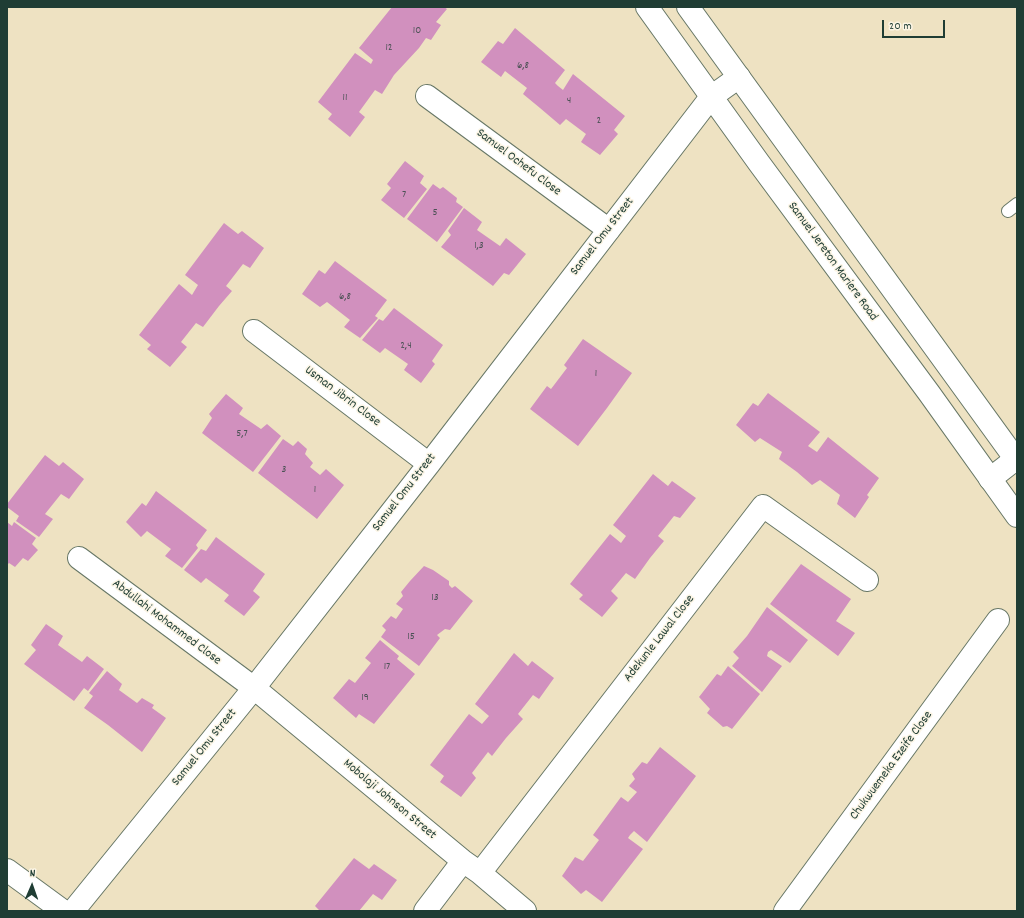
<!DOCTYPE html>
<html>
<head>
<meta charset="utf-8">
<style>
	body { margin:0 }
	#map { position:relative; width:1024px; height:918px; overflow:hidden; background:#eee2c2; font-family:Dekko,sans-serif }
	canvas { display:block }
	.frame { position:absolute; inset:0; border:8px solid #1f3d34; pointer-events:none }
	.north { position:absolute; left:12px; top:866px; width:40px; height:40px; -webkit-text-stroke:3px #fcf5e5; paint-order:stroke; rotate:2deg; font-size:11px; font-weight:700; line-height:16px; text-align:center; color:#1f3d34 }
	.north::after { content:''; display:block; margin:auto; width:14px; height:18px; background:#1f3d34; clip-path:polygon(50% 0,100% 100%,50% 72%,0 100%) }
	.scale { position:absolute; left:882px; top:20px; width:63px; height:18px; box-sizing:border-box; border:2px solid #1f3d34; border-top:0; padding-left:5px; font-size:12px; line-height:14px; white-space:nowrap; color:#1f3d34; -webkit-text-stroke:3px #fcf5e5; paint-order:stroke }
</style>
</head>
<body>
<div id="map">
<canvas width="1024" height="918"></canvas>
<div class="frame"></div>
<div class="north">N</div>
<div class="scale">20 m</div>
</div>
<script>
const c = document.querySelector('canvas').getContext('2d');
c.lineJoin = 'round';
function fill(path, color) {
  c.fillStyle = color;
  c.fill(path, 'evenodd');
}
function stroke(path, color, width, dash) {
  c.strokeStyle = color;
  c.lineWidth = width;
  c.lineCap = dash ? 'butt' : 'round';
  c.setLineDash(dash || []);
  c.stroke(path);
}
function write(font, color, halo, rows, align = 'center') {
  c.font = font + ' Dekko,sans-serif';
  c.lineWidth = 3;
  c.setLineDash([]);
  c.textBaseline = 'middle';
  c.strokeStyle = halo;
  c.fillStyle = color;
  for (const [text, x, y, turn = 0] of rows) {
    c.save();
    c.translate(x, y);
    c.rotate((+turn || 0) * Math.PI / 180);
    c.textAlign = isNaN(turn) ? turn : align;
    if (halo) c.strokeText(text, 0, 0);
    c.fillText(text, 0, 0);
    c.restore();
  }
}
fill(new Path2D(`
	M 392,7 L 444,7 L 447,9 L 436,22 L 441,25 L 431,40 L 426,38 L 419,48 L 394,75 L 382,94 L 375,90 L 359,112 L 365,117 L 350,137 L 328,119 L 332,114 L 318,102 L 355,53 L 371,64 L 373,60 L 359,48 Z
	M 515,28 L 565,70 L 555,83 L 558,86 L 563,90 L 573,74 L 625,116 L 614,130 L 618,134 L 600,155 L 581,142 L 586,134 L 566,119 L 560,125 L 540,108 L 523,94 L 527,88 L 505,71 L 501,77 L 481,62 L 498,41 L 503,44 Z
	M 405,161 L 424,176 L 420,183 L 427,189 L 404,218 L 381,200 L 391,188 L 387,184 Z
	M 433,184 L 440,189 L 443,187 L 457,198 L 456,202 L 463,207 L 437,242 L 407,219 Z
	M 464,208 L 482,222 L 477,230 L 500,246 L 506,238 L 526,254 L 509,275 L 504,273 L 493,286 L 441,247 L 451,235 L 448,231 Z
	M 224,223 L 238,234 L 242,231 L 264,248 L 250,268 L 243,264 L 226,286 L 232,291 L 219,306 L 203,327 L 196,323 L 181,342 L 187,347 L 170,367 L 147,349 L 151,345 L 139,335 L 179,284 L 192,295 L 198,285 L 185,275 Z
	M 335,261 L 387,300 L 375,316 L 378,318 L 360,338 L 344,327 L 350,320 L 327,302 L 320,307 L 302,294 L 319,270 L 325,274 Z
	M 394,308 L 443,345 L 432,361 L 435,364 L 421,383 L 404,370 L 408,364 L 385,348 L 380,353 L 362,340 L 379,319 L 383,321 Z
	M 583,339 L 632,373 L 607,408 L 578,446 L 530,409 L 547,386 L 551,389 L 567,368 L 564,365 Z
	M 768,393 L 820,432 L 808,446 L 817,452 L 828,437 L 879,478 L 867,495 L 869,497 L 855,518 L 837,504 L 840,495 L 820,480 L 812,485 L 797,472 L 779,459 L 782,452 L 760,438 L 755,442 L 736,425 L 753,403 L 758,406 Z
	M 226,394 L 243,408 L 239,414 L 261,429 L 267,424 L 281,436 L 253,472 L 202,433 L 212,418 L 209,414 Z
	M 283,439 L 293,446 L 298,441 L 307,449 L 305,454 L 313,463 L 310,467 L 320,475 L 326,469 L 344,485 L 317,519 L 258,473 Z
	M 45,455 L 59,466 L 63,462 L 84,479 L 69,499 L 61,494 L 45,514 L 53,519 L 39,537 L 16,521 L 19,516 L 7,507 L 7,504 Z
	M 653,474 L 668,486 L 672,481 L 696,498 L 680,518 L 674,516 L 658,536 L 664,541 L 650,558 L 635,579 L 626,573 L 611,591 L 618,598 L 602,617 L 579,599 L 583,595 L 570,584 L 610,534 L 621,543 L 626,536 L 613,525 Z
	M 156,491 L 207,530 L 196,545 L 198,548 L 182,568 L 165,556 L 171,549 L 147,531 L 141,537 L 126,522 L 142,503 L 146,506 Z
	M 7,522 L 12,526 L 14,522 L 36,538 L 32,544 L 38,550 L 28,561 L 23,558 L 15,567 L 9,563 L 7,565 Z
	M 216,537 L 265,574 L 253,591 L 260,597 L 244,616 L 224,601 L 229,595 L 206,578 L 201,583 L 184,570 L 201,549 L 206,551 Z
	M 801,564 L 851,599 L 836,621 L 855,633 L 838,656 L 770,604 Z
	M 424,566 L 433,570 L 449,581 L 449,585 L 452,588 L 455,586 L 473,601 L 450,630 L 445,629 L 437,635 L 440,638 L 419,666 L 381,637 L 386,630 L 382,626 L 391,616 L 396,619 L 403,609 L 396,604 L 403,596 L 401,592 L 410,581 Z
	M 767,607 L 808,640 L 790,663 L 771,650 L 768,652 L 767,656 L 782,666 L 762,692 L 732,666 L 739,658 L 733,652 L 747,636 Z
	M 46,624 L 63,636 L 58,645 L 82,662 L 87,656 L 104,669 L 88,691 L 84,688 L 74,701 L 24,664 L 36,650 L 31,645 Z
	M 380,640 L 399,656 L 397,659 L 415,674 L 374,724 L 359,714 L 356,718 L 333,698 L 349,679 L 355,683 L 371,663 L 365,658 Z
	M 514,653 L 528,666 L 532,661 L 554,678 L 539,699 L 533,695 L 518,714 L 523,719 L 506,738 L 492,756 L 488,752 L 472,773 L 476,778 L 461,797 L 440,782 L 444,776 L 430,765 L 469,714 L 482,724 L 489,716 L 475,704 Z
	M 728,666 L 760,694 L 732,729 L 727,726 L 723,727 L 707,713 L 710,709 L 699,697 L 717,674 L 721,676 Z
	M 107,671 L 122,684 L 119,690 L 137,703 L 142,698 L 154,705 L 152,708 L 166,718 L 142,752 L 108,725 L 84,708 L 93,696 L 89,693 Z
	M 660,747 L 696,776 L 647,842 L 634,831 L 630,835 L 628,838 L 643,849 L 602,902 L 586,890 L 581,894 L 562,876 L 575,857 L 583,861 L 599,840 L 593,835 L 621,797 L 628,802 L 637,792 L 629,786 L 635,779 L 632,774 L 642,762 L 647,764 Z
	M 354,858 L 369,869 L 374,864 L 397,880 L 382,900 L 373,894 L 359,911 L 320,911 L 315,906 Z`), '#d190be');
const lane = new Path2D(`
	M 1008,211 L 1017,204`);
const street = new Path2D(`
	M 427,96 L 609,230
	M 254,331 L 429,464
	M 990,479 L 1017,458
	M 79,558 L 254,688 L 463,861 L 480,873 L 525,911
	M 7,870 L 63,911
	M 480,873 L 763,506 L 867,580
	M 73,911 L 254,688 L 429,464 L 711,97 L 739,77
	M 425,911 L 463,861
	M 785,911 L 998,620`);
const secondary = new Path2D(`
	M 647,7 L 759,163 L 929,393 L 1017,516
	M 688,7 L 1017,461`);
stroke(lane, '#677766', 14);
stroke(street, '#677766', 24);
stroke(secondary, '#677766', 24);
stroke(lane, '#fff', 12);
stroke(street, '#fff', 22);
stroke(secondary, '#fff', 22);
write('11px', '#4c5256', null, [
	["10",417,31],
	["12",389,48],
	["6,8",523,66],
	["11",345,98],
	["4",569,101],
	["2",599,121],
	["7",404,195],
	["5",435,213],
	["1,3",479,246],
	["6,8",345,297],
	["2,4",406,346],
	["1",596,374],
	["5,7",242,434],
	["3",284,470],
	["1",315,490],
	["13",435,598],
	["15",411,637],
	["17",387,667],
	["19",365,698]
]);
write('13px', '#1f3d34', '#fcf5e5', [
	["Samuel Ochefu Close",518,163,37],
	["Samuel Omu Street",603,237,-52],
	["Samuel Jereton Mariere Road",832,262,54],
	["Usman Jibrin Close",342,397,37],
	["Samuel Omu Street",405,493,-52],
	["Abdullahi Mohammed Close",166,623,37],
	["Adekunle Lawal Close",660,639,-52],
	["Samuel Omu Street",205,748,-51],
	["Chukwuemeka Ezeife Close",892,766,-54],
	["Mobolaji Johnson Street",389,800,40]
]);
</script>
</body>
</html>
